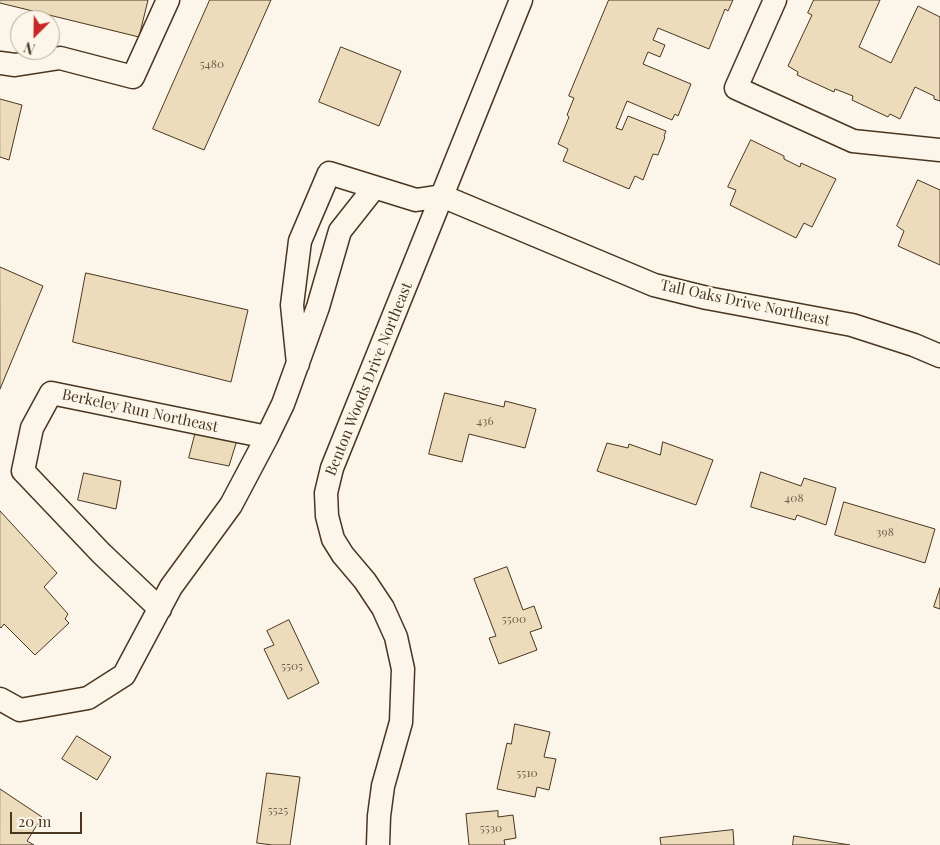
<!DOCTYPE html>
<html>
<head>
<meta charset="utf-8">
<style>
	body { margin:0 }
	#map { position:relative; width:940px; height:845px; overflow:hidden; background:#fbf6e9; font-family:"Playfair Display",serif }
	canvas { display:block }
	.north { position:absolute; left:10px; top:10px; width:50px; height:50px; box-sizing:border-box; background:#fbf6e9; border:1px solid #b4a999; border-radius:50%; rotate:203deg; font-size:14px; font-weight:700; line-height:20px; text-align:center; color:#4a3520 }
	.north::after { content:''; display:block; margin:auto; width:18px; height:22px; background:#c62828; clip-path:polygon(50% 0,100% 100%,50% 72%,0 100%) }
	.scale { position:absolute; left:10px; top:812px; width:72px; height:22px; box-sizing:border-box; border:2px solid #4a3520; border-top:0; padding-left:6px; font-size:15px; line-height:18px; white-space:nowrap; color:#4a3520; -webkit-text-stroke:4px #fbf6e9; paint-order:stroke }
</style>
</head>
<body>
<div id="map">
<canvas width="940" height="845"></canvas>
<div class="north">N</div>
<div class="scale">20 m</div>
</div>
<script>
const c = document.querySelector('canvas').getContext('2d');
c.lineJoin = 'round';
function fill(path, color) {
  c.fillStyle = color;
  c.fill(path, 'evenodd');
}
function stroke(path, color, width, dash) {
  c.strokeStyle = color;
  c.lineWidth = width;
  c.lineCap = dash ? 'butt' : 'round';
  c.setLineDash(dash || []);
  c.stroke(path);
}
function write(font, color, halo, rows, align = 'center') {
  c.font = font + ' "Playfair Display",serif';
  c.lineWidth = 4;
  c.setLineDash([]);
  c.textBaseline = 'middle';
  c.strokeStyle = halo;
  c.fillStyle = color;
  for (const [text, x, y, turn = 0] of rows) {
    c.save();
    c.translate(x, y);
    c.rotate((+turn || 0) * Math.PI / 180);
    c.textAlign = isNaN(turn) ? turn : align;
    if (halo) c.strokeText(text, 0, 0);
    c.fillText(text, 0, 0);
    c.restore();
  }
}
const building = new Path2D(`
	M 0,0 L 148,0 L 139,37 L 0,3 Z
	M 210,0 L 271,0 L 204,150 L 153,129 Z
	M 609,0 L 733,0 L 728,11 L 725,9 L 709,49 L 658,28 L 653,40 L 665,45 L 660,57 L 648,52 L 643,64 L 691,84 L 678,116 L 675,114 L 672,120 L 627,101 L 616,128 L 622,130 L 628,116 L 666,131 L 664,136 L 665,137 L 658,155 L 653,154 L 643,180 L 635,176 L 629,189 L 563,161 L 568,149 L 558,144 L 569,117 L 567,115 L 574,98 L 569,96 Z
	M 814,0 L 880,0 L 859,47 L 891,63 L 918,6 L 940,17 L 940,101 L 934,99 L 934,96 L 915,87 L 900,119 L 890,114 L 888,117 L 852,100 L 853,96 L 835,89 L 834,92 L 797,75 L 798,72 L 788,66 L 812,15 L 808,13 Z
	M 341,47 L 401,71 L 379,126 L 319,102 Z
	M 0,99 L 22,105 L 9,160 L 0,157 Z
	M 751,140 L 784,156 L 784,159 L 800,167 L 801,163 L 836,179 L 812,227 L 804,223 L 796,238 L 730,205 L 736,190 L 728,187 Z
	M 918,180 L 940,190 L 940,265 L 898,246 L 904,231 L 897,226 Z
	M 0,267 L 43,286 L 0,389 Z
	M 86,273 L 248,310 L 231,382 L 73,342 Z
	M 445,393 L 504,407 L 505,401 L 536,409 L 525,448 L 469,434 L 462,462 L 429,454 Z
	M 196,431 L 238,437 L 229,466 L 189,458 Z
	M 663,442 L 713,460 L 696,505 L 597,471 L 607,443 L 628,448 L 629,444 L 660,455 Z
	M 761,472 L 801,486 L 804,478 L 836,488 L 826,525 L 797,515 L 795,520 L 751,507 Z
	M 84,473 L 121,481 L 116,509 L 78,500 Z
	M 844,502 L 935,529 L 925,563 L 835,535 Z
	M 0,511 L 57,573 L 44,587 L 68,614 L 65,619 L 69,623 L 35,655 L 4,624 L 1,628 L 0,627 Z
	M 507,567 L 523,610 L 534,606 L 542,628 L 530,632 L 537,650 L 499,664 L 489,638 L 496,636 L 474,579 Z
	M 940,588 L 940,609 L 934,607 Z
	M 289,620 L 319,683 L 288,699 L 264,649 L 274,645 L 267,631 Z
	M 515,724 L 550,732 L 544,757 L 556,759 L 549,790 L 537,787 L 535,797 L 497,789 L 507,743 L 511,744 Z
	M 77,736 L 111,757 L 97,780 L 62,759 Z
	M 267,773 L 300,777 L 290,845 L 272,845 L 257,843 Z
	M 0,789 L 42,817 L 27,841 L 34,845 L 0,845 Z
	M 498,811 L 498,817 L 513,815 L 516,838 L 504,840 L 505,845 L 469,845 L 466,814 Z
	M 733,830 L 734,845 L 661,845 L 660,838 Z
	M 794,836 L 850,845 L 793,845 Z`);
fill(building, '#ecdcbc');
stroke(building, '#4a3520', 1);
const street = new Path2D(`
	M 775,0 L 736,88 L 853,141 L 940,150
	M 0,63 L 15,65 L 60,58 L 133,77 L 168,0
	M 298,364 L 292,305 L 300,241 L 329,173 L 416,200 L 442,196 L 654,285 L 707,298 L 852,325 L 914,345 L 940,356
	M 160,609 L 101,553 L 23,471 L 32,428 L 51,393 L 267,437
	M 0,699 L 20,710 L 88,698 L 124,675 L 171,587 L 231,505 L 267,437 L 283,404 L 318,307 L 340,231 L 374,188
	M 378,845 L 379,816 L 383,786 L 401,722 L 403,669 L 396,637 L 383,608 L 365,581 L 343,555 L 333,539 L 327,516 L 326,493 L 332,468 L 521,0`);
stroke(street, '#4a3520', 25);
stroke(street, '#fbf6e9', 22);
write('12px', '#725f47', null, [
	["5480",212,64],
	["436",485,421],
	["408",794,498],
	["398",885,532],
	["5500",514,619],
	["5505",292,666],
	["5510",527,773],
	["5525",278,810],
	["5530",491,828]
]);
write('15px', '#4a3520', '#fbf6e9', [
	["Tall Oaks Drive Northeast",745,303,12],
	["Benton Woods Drive Northeast",369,379,-68],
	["Berkeley Run Northeast",140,411,12]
]);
</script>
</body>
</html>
